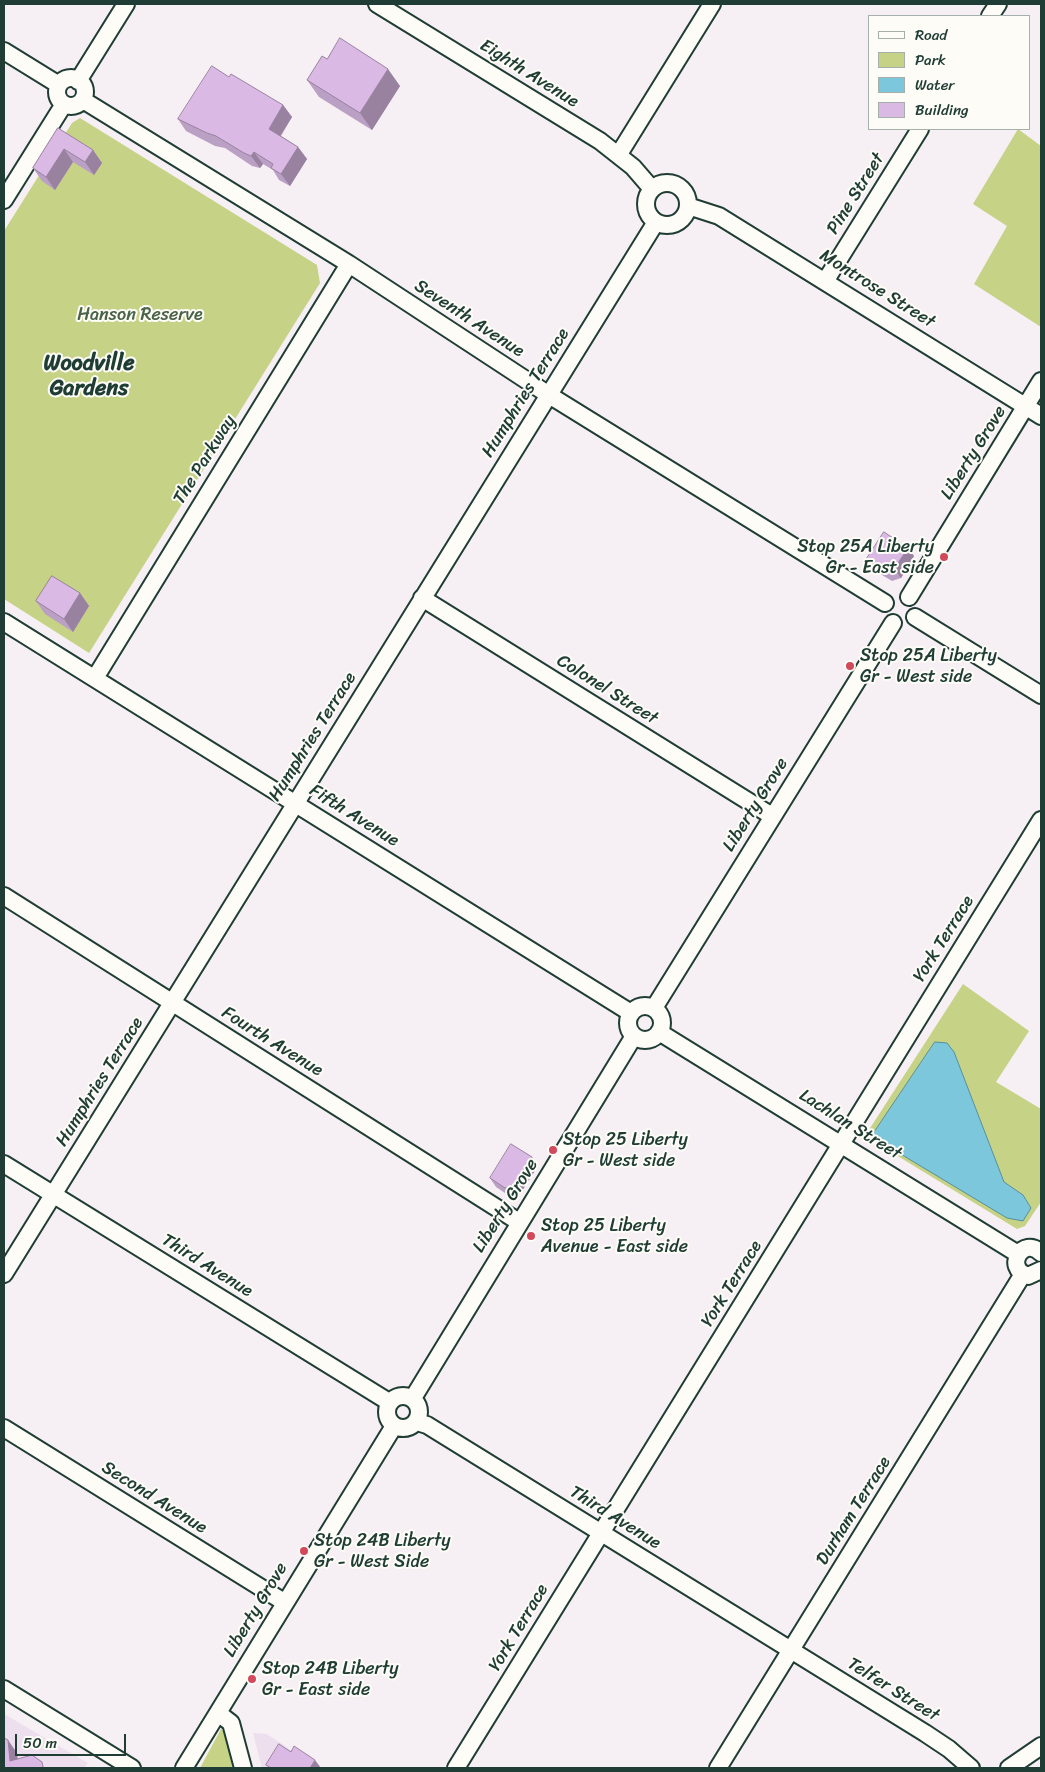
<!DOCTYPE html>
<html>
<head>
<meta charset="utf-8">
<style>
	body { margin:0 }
	#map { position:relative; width:1045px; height:1772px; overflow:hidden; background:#f6eff3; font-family:Sriracha,sans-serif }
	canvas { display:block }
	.frame { position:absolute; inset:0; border:5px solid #1f3d34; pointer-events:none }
	.legend { position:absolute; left:868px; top:15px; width:162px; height:115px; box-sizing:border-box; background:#fdfcf7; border:1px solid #a4b0a9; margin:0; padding:6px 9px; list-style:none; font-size:15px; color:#1f3d34 }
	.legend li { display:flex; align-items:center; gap:10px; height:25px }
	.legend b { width:25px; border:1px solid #a4b0a9 }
	.scale { position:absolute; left:15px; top:1734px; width:111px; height:22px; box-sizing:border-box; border:2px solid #1f3d34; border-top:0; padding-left:6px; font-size:15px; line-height:18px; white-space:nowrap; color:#1f3d34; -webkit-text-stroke:4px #fdfcf7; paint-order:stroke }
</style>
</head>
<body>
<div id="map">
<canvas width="1045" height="1772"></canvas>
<div class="frame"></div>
<ul class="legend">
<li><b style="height:6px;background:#fdfcf7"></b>Road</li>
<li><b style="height:14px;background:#c6d285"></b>Park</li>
<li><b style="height:14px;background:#7dc7dd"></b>Water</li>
<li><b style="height:14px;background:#dabae5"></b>Building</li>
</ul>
<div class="scale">50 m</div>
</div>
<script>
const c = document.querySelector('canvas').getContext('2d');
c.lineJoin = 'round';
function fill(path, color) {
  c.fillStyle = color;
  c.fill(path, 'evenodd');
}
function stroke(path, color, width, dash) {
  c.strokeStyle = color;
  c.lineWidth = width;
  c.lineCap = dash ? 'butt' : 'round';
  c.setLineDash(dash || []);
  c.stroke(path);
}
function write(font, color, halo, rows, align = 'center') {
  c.font = font + ' Sriracha,sans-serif';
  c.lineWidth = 4;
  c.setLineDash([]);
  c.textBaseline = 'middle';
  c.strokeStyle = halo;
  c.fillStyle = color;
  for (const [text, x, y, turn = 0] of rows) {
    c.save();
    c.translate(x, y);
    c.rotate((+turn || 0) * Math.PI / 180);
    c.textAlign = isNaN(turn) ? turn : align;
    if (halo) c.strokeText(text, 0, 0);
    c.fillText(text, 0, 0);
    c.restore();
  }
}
fill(new Path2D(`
	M 4,1714 L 88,1763 L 84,1768 L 4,1768 Z
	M 253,1733 L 267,1734 L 318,1768 L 262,1768 Z`), '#eedfef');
fill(new Path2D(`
	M 80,118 L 317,265 L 320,283 L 89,653 L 4,599 L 4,231 L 72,123 Z
	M 1018,129 L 1041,146 L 1041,327 L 974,284 L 1007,226 L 973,204 Z
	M 963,984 L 1029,1031 L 996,1082 L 1041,1109 L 1041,1202 L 1025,1226 L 1017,1229 L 865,1136 Z
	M 221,1729 L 224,1731 L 233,1768 L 200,1768 Z`), '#c6d285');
const water = new Path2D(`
	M 935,1042 L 947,1043 L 954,1052 L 1004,1182 L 1023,1195 L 1031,1208 L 1023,1221 L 1007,1218 L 874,1138 L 873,1134 Z`);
fill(water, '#7dc7dd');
stroke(water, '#579099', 1);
const minor = new Path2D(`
	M 377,4 L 600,141 L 633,167 L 652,189
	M 990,16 L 998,4
	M 4,51 L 59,85
	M57 92a14 14 0 1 1 28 0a14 14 0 1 1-28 0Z
	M 78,81 L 126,4
	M 83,100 L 349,264 L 549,395 L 885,603
	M 619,154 L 712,4
	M646 204a21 21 0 1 1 42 0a21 21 0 1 1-42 0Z
	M 4,200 L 64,104
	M 688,206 L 719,216 L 1041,416
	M 826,280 L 920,129
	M 909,597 L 1041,381
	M 422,598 L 772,816
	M 915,617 L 1041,695
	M 4,622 L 631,1013
	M 95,678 L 349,264
	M 4,896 L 519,1222
	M628 1023a17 17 0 1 1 34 0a17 17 0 1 1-34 0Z
	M 654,1008 L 893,623
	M 659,1032 L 1018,1254
	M 4,1164 L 389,1402
	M 1041,1253 C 1023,1235 1003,1268 1028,1276 L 1041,1270
	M 4,1274 L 656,222
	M387 1412a16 16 0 1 1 32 0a16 16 0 1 1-32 0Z
	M 413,1398 L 634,1036
	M 417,1422 L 427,1425 L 925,1733 L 949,1749 L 971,1768
	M 4,1428 L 284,1602
	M 4,1689 L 132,1768
	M 218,1713 L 231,1723 L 243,1768
	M 184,1768 L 394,1426
	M 456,1768 L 1041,820
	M 718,1768 L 1023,1274
	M 1009,1768 L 1041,1746`);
stroke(minor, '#1f3d34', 20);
stroke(minor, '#fdfcf7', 16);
fill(new Path2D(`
	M 327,59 L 400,86 L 372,130 L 319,97 L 307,80 Z
	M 229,77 L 283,105 L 292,117 L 281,136 L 298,147 L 307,159 L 290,186 L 279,180 L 273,170 L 263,164 L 260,168 L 252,166 L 225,148 L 215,146 L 186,131 L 178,119 Z
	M 58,128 L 93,150 L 102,163 L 94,175 L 73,162 L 55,190 L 42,181 L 33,168 Z
	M 914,556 L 901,578 L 892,581 L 872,569 L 866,560 Z
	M 80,593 L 89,606 L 73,632 L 45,614 L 36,601 Z
	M 538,1166 L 520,1194 L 511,1197 L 496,1187 L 490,1178 Z`), '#bba0c5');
fill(new Path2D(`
	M 388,69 L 400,86 L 372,130 L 360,113 Z
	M 283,105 L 292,117 L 277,141 L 269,129 Z
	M 298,147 L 307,159 L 290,186 L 281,174 Z
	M 64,149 L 73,162 L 55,190 L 46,177 Z
	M 93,150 L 102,163 L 94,175 L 85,162 Z
	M 254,152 L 263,164 L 260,168 L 251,156 Z
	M 908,548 L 914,556 L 901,578 L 894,569 Z
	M 80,593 L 89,606 L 73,632 L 64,619 Z
	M 532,1157 L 538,1166 L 520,1194 L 514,1185 Z
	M 8,1740 L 17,1753 L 19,1768 L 10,1761 Z
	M 315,1760 L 321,1768 L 310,1768 Z`), '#9982a0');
const building = new Path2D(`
	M 340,38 L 388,69 L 360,113 L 307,80 L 322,56 L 327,59 Z
	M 212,66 L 229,77 L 231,74 L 283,105 L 269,129 L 298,147 L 281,174 L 271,168 L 273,164 L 254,152 L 251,156 L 244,153 L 216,136 L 207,133 L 178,119 Z
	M 58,128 L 93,150 L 85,162 L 64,149 L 46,177 L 33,168 Z
	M 884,532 L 908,548 L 894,569 L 886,572 L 866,560 Z
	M 52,576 L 80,593 L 64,619 L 36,601 Z
	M 511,1144 L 532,1157 L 514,1185 L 505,1188 L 490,1178 Z
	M 4,1738 L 8,1740 L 10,1761 L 32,1755 L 42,1762 L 43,1767 L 43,1768 L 4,1768 Z
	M 279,1744 L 291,1752 L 294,1746 L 315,1760 L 310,1768 L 271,1768 L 266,1765 Z`);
fill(building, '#dabae5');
stroke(building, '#9982a0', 1);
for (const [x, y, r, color] of [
	[944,557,5,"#d1495b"],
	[850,666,5,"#d1495b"],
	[553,1150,5,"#d1495b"],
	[531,1236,5,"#d1495b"],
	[304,1551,5,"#d1495b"],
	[252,1679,5,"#d1495b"]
]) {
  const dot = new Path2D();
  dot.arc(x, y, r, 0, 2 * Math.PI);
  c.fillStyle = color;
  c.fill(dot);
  stroke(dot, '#fdfcf7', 2);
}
write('18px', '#1f3d34', '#fdfcf7', [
	["Eighth Avenue",529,74,32],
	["Pine Street",856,194,-58],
	["Montrose Street",877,289,32],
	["Seventh Avenue",469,319,33],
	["Humphries Terrace",526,393,-58],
	["Liberty Grove",974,453,-58],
	["The Parkway",205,460,-58],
	["Colonel Street",607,690,32],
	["Humphries Terrace",313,737,-58],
	["Liberty Grove",756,805,-58],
	["Fifth Avenue",354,816,32],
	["York Terrace",944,939,-58],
	["Fourth Avenue",272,1042,32],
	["Humphries Terrace",100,1082,-58],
	["Lachlan Street",850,1125,32],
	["Liberty Grove",506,1206,-58],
	["Third Avenue",207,1266,32],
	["York Terrace",732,1284,-58],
	["Second Avenue",154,1498,32],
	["Durham Terrace",854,1511,-58],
	["Third Avenue",615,1518,32],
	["Liberty Grove",256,1610,-59],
	["York Terrace",519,1628,-59],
	["Telfer Street",893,1690,32]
]);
write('18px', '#496248', '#fdfcf7', [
	["Hanson Reserve",140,315]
]);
write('18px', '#1f3d34', '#fdfcf7', [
	["Stop 25A Liberty",934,547,"right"],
	["Gr - East side",934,568,"right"],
	["Stop 25A Liberty",860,656],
	["Gr - West side",860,677],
	["Stop 25 Liberty",563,1140],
	["Gr - West side",563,1161],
	["Stop 25 Liberty",541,1226],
	["Avenue - East side",541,1247],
	["Stop 24B Liberty",314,1541],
	["Gr - West Side",314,1562],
	["Stop 24B Liberty",262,1669],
	["Gr - East side",262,1690]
], 'left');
write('bold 22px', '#1f3d34', '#fdfcf7', [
	["Woodville",89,364],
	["Gardens",89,389]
]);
</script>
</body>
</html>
